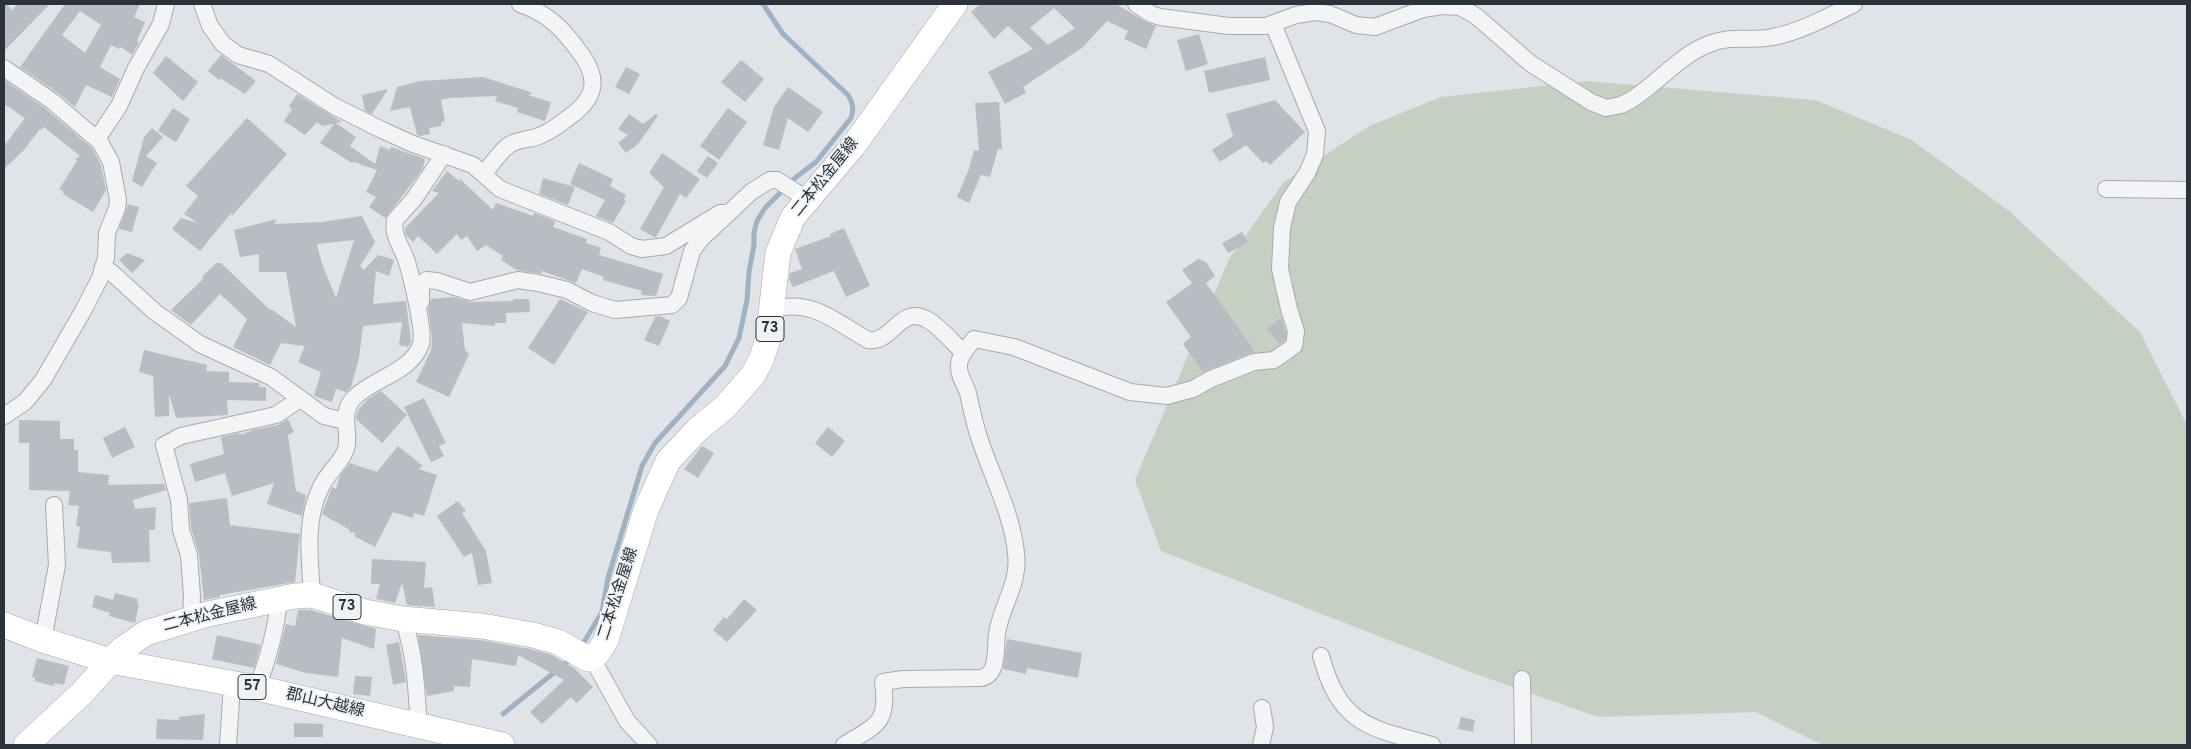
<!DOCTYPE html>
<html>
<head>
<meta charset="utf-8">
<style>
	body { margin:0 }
	#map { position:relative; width:2191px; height:749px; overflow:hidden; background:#e0e3e7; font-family:Overpass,sans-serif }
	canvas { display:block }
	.frame { position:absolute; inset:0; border:5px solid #2a323c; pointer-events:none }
</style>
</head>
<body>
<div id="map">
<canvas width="2191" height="749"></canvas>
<div class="frame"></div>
</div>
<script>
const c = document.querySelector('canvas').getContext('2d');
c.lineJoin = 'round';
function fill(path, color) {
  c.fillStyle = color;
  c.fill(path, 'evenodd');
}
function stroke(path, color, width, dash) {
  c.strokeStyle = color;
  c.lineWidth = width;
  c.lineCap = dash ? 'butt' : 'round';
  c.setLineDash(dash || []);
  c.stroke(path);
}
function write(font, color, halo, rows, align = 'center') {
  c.font = font + ' Overpass,"Noto Sans JP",sans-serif';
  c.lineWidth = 4;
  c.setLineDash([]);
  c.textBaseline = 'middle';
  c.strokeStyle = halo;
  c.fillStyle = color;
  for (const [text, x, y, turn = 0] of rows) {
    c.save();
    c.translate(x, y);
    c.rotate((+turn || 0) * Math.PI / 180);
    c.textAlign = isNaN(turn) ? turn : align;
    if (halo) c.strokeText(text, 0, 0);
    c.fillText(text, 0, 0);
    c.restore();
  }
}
fill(new Path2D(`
	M 1587,81 L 1815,100 L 1910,139 L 2008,210 L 2140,332 L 2187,425 L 2187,745 L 1823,745 L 1756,712 L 1598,717 L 1473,673 L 1161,551 L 1135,480 L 1229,259 L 1283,183 L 1369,126 L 1441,97 Z`), '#c6d0c2');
stroke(new Path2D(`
	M 584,642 L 602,612 L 608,578 L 642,466 L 655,443 L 725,366 L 739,338 L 747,300 L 749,272 L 754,245 L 754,232 L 757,221 L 765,208 L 795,178 L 816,162 L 851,118 C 854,109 853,103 848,95 L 783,34 L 763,4
	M 503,714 L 572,658`), '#9fb2c3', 5);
fill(new Path2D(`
	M 4,4 L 6,4 L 12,10 L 18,4 L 50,4 L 4,51 Z
	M 65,4 L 140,4 L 134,17 L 145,22 L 137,41 L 139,42 L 132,55 L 121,47 L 119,49 L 111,45 L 100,67 L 120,79 L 112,97 L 86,85 L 75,107 L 58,93 L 20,67 ZM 80,11 L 101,25 L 85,53 L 62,35 Z
	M 980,4 L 1116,4 L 1146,22 L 1156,26 L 1146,49 L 1124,39 L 1128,31 L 1107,21 L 1082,48 L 1023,87 L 1026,93 L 1005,104 L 988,72 L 1033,49 L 1008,26 L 994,39 L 971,12 ZM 1054,8 L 1075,28 L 1048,45 L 1030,28 Z
	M 1199,34 L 1208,64 L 1186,71 L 1177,40 Z
	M 221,55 L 256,81 L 245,94 L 220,78 L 219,80 L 208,71 Z
	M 166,56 L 198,82 L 183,101 L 153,73 Z
	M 1265,57 L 1270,80 L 1209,93 L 1204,71 Z
	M 741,60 L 764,79 L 745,102 L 721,82 Z
	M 626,67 L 640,74 L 629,94 L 615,87 Z
	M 483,77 L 533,93 L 528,95 L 551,102 L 545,121 L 517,112 L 518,108 L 495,101 L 497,96 L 450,98 L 441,100 L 445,121 L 441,122 L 441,126 L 429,128 L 430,134 L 420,136 L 417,135 L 410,107 L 390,111 L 397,87 L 420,81 Z
	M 4,80 L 46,109 L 92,148 L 101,165 L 106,190 L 93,212 L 63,194 L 64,192 L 59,189 L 77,161 L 75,159 L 80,156 L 44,127 L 42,130 L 40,129 L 23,151 L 4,169 L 4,146 L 25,118 L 4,104 Z
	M 788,87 L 823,112 L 808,132 L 788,118 L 779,150 L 763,145 L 774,107 Z
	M 388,89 L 372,114 L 365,111 L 362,95 Z
	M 297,94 L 342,122 L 336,123 L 356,137 L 350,146 L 375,164 L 380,146 L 390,150 L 391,147 L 425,159 L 423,168 L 411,185 L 385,218 L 369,207 L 376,197 L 366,192 L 377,170 L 354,162 L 352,163 L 320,143 L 334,124 L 322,126 L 317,122 L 305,135 L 284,121 L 292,109 L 289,106 Z
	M 1275,100 L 1305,132 L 1270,165 L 1266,161 L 1263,163 L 1246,145 L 1220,162 L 1212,150 L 1233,136 L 1226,114 Z
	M 999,102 L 1002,149 L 998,149 L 990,177 L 981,175 L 969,203 L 957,197 L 969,169 L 974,150 L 979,151 L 975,103 Z
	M 173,108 L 190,119 L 176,142 L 158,131 Z
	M 728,108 L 747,122 L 719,160 L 700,146 Z
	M 629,114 L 643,124 L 656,114 L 658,116 L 638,144 L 626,153 L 618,143 L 628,135 L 618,129 Z
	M 247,118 L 287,154 L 232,216 L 231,213 L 200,251 L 172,229 L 181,218 L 198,223 L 184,214 L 198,196 L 186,186 Z
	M 152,128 L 163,137 L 146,156 L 157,163 L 142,187 L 132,181 L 144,137 Z
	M 662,153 L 700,179 L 686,198 L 680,194 L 656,237 L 654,237 L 640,229 L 664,187 L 649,173 Z
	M 708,156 L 718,163 L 707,178 L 697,171 Z
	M 579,163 L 613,179 L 610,186 L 626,195 L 624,199 L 626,201 L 613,223 L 596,216 L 605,200 L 570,184 Z
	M 447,171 L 459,181 L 460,179 L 493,210 L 496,203 L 533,216 L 534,213 L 555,221 L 553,227 L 587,239 L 586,243 L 601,248 L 599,255 L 663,274 L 656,296 L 641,295 L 642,291 L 603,280 L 604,277 L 582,269 L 576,283 L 542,271 L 541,274 L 517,270 L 501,260 L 503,256 L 486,245 L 477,251 L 467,236 L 461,240 L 457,234 L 437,254 L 418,236 L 413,242 L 406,235 L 405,228 L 439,193 L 432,191 Z
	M 543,178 L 575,187 L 568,205 L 539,194 Z
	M 128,204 L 139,207 L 132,232 L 119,229 Z
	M 362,216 L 375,242 L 360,266 L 364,270 L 378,255 L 394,260 L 389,276 L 376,271 L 373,304 L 406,301 L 411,341 L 408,347 L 399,345 L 402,322 L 363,326 L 359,358 L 351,387 L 346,392 L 336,389 L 332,402 L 314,396 L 321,372 L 298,362 L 305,346 L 281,343 L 270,365 L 233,347 L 247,319 L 220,294 L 191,325 L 171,310 L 204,278 L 202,277 L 216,263 L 221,263 L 270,310 L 271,309 L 296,327 L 286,272 L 259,272 L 259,254 L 240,257 L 234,230 L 277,219 L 274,224 L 322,222 ZM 354,240 L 336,298 L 322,264 L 317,244 Z
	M 844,228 L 870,286 L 846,297 L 834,271 L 793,287 L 789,279 L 790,273 L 802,269 L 795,249 L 831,236 L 830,234 Z
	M 1242,232 L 1248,242 L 1228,253 L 1222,243 Z
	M 127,253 L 145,260 L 132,273 L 119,260 Z
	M 1198,259 L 1206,262 L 1215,276 L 1206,283 L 1253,349 L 1253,352 L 1203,372 L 1183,344 L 1191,337 L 1166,302 L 1192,283 L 1182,270 Z
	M 453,297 L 472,302 L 513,301 L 513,299 L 529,299 L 530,312 L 506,313 L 506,323 L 495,323 L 495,326 L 462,323 L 465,350 L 469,354 L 449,397 L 416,382 L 431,350 L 432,337 L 428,309 L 431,299 Z
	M 560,299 L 588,312 L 554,365 L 528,348 Z
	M 660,316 L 670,321 L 659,346 L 644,340 L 655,317 Z
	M 1280,318 L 1286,332 L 1285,340 L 1280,344 L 1267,329 Z
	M 144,350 L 207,365 L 206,371 L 229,372 L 229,382 L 260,383 L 259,387 L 266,387 L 266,401 L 227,400 L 228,415 L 176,418 L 169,394 L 169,416 L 155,417 L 153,376 L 139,372 Z
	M 381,391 L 407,415 L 382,443 L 356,419 L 358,410 L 368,399 Z
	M 424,398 L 446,443 L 439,446 L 444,456 L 431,462 L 404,407 Z
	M 288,419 L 294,432 L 288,435 L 296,491 L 306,495 L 302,516 L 267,504 L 274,483 L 232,496 L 225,473 L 195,482 L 190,464 L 224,454 L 221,437 L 241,433 L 241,435 L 253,430 L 278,425 Z
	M 19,420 L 60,421 L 60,439 L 74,439 L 74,450 L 78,450 L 78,472 L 109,475 L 108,485 L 164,484 L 166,490 L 133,500 L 135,509 L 156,507 L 155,530 L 149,530 L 150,562 L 112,563 L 111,552 L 77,548 L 80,527 L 76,526 L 79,506 L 68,505 L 70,491 L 29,490 L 29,443 L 19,443 Z
	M 125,427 L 135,447 L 112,458 L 103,438 Z
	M 828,427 L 845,441 L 832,457 L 815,443 Z
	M 398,446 L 423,466 L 418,469 L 437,475 L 424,516 L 414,513 L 413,518 L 393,512 L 375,547 L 354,536 L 355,533 L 349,532 L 350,530 L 322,514 L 332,487 L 336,489 L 340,476 L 350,463 L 377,472 Z
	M 702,446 L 714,453 L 698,478 L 684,469 Z
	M 227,498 L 230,525 L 300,534 L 295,582 L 220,595 L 220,597 L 204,600 L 199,554 L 191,528 L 189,503 Z
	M 458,501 L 466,511 L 462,513 L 486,551 L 492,583 L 478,585 L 472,553 L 464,557 L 437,516 Z
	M 372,559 L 426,562 L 424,588 L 432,587 L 435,607 L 407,605 L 402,583 L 395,603 L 376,599 L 380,584 L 371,584 Z
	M 115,593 L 138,599 L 137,603 L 139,604 L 135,623 L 109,616 L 110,613 L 92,607 L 95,595 L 113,600 Z
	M 744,599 L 757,610 L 727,642 L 713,630 L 724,617 L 727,619 Z
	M 298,610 L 310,610 L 376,629 L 374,649 L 342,638 L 338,677 L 306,673 L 276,664 L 286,624 L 295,626 Z
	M 217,635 L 261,645 L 254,668 L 212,659 Z
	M 418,635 L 480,640 L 530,649 L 552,655 L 574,668 L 593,687 L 577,703 L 571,697 L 542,724 L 530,712 L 564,680 L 518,655 L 516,666 L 472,659 L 470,687 L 454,686 L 454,691 L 427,696 Z
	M 1007,639 L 1082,653 L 1078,678 L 1027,668 L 1026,674 L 1003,669 Z
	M 399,642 L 406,682 L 393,685 L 386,645 Z
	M 37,658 L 69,666 L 64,685 L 54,683 L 54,686 L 34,681 L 35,677 L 32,677 Z
	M 355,676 L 372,677 L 370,696 L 353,694 Z
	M 205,714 L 203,740 L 156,739 L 157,719 L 179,720 L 179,717 Z
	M 1461,717 L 1475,720 L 1473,732 L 1458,729 Z
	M 294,723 L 323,724 L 323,737 L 294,737 Z`), '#b8bcc3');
const minor = new Path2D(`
	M 202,4 L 210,26 L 223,44 L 238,55 L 269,64 L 334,106 L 382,130 L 413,144 L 473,165 L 500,189 L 609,232 L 631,246 L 642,249 L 666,246 L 720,213 L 728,213
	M 1136,4 L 1151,14 L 1160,17 L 1229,26 L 1266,26 L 1296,15 L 1315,12 L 1330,14 L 1356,25 L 1375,27 L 1423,9 L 1443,6 L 1460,7 L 1476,16 L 1530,63 L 1591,102 L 1606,108 L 1621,105 L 1631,100 C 1658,83 1680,55 1709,44 C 1734,34 1750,42 1773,37 C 1797,33 1832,15 1854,4
	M 4,68 L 52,101 L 100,142 L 111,162 L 118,200 L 117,208 L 107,233 L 106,258 L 100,278 L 83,311 L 43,380 L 25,402 L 4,416
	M 97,139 L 119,106 L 136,68 L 161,24 L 166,4
	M 484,174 C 492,164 499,152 509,145 C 518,139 529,140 539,136 C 550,132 559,125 568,118 C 594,100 601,81 581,54 C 563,29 549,14 520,4
	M 2106,189 L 2187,190
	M 103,267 L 111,272 L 155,312 L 200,344 L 271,377 L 324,416 L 345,421
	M 421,302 L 421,285 L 426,280 L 437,281 L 470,292 L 518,280 L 538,283 L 567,290 L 592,303 L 615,310 L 672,305 L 679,298 L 692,251 L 700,240 L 751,192 L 770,180 L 777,180 L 807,199
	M 772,309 C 814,299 834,321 868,340 C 892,344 900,305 926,319 C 940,326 952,342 964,353
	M 312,595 C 310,558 304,521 321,487 C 327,473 341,464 346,449 C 351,432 339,413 354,398 C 373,378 411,373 421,344 C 425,331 411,275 406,259 C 401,246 392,235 395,220 L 414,199 L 444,154
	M 191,619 L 192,596 L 189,555 L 181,530 L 179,500 L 164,445 L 181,436 L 276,415 L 300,399
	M 403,619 C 414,650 416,680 418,713
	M 43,640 L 57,565 L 54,505
	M 1321,656 C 1340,725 1369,728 1432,745
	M 592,658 L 627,721 L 649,745
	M 1522,679 L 1523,745
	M 257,688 C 268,659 276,631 279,600
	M 228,745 L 232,684
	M 844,745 C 876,725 889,724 883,682 L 903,679 L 980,678 C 999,676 995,649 997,634 C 1001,605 1020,584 1016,553 C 1012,512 990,473 978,434 C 974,421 971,407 968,393 C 965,384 958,375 959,365 C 959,355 969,346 974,339 L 1014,347 L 1130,392 L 1167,396 L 1193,389 L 1211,379 L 1254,362 L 1274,360 L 1294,346 L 1296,331 L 1289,309 L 1280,269 L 1282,228 L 1288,202 L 1307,173 L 1315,155 L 1317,131 L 1273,24
	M 1261,745 L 1265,727 L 1262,708`);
const primary = new Path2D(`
	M 4,625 L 43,640 L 110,661 L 257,688 L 502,745
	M 26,745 L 81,694 L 121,650 L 146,633 L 208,614 L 295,596 L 312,595 L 365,612 L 403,619 L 482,626 L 533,635 L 558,642 L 588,659 C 598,656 601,648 606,640 L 646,510 L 668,461 L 697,430 L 725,407 L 753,375 L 761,360 L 768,339 L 778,253 L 793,217 L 854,145 L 955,4`);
stroke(minor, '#a6aab0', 18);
stroke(primary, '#a1a8b1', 26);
stroke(minor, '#f2f4f6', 16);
stroke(primary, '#fff', 25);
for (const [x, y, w] of [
	[770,329,28],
	[347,607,28],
	[252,687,28]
]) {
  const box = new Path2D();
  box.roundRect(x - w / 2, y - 12.5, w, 25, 4);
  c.fillStyle = '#eff2f5';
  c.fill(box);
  stroke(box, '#2a323c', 1);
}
write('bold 15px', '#2a323c', null, [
	["73",770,329],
	["73",347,607],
	["57",252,687]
]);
write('16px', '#2a323c', '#eff2f5', [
	["二本松金屋線",826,178,-51],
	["二本松金屋線",619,594,-72],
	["二本松金屋線",210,616,-14],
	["郡山大越線",325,704,13]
]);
</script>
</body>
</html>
